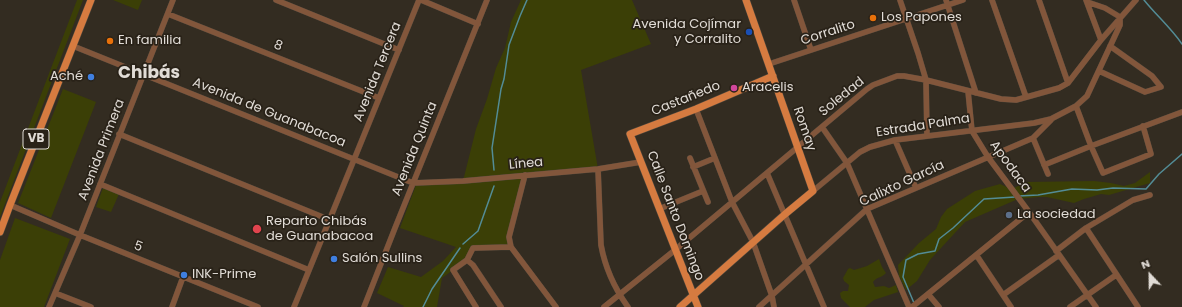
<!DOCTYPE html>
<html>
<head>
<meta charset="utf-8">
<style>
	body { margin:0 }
	#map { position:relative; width:1182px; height:307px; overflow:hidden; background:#332c21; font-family:Poppins,sans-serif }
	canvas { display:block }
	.north { position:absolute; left:1130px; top:255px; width:40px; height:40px; -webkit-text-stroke:3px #292218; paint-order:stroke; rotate:338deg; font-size:11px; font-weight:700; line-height:16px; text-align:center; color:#e1dcd6 }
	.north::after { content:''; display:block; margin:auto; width:14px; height:18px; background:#e1dcd6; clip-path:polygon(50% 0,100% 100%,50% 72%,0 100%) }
</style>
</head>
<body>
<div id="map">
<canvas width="1182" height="307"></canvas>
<div class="north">N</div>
</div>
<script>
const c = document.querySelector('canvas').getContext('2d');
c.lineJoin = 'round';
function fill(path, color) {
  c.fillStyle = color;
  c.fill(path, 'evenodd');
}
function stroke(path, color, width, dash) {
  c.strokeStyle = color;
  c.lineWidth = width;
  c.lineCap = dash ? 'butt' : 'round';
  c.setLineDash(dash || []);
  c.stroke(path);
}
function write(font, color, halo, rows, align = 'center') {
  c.font = font + ' Poppins,sans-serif';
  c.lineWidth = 3.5;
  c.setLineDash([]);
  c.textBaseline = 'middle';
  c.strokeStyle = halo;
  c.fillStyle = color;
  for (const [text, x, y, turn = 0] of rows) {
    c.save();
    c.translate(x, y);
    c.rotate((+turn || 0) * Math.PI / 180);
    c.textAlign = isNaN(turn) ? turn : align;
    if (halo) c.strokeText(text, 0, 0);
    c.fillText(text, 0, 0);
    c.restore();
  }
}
fill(new Path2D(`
	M 77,0 L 83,0 L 0,217 L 0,202 Z
	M 113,0 L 142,0 L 138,10 Z
	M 521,0 L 632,0 L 651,44 L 581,70 L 598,169 L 525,175 L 507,236 L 511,247 L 473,248 L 467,260 L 442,278 L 437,307 L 403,307 L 404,306 L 377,293 L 388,267 L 421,277 L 443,261 L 456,247 L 400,228 L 416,185 L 463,181 L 476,129 L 487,99 L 496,68 L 505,48 L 511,22 Z
	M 63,89 L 96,102 L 51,218 L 18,203 Z
	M 1150,172 L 1150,183 L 1109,195 L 1101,194 L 1084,199 L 1074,203 L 1047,197 L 1039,197 L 1018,199 L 965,222 L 930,260 L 917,281 L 906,290 L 899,276 L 898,265 L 919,243 L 936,229 L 941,217 L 947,209 L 975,191 L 1000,184 L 1011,189 L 1028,182 L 1094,181 L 1111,183 L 1124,186 L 1135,183 Z
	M 103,188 L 119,194 L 111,212 L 96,207 Z
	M 15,218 L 70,239 L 44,307 L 0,307 L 0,260 Z
	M 879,259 L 882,267 L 886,273 C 882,278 876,277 873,282 L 875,287 L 884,286 L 889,288 L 896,285 L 898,292 L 874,300 L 865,307 L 850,307 L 841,298 L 840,293 L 843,291 L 848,291 L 849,285 L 844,281 L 843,278 L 848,269 L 850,268 L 854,270 L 867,266 Z`), '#3b3f06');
stroke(new Path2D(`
	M 1144,0 C 1156,15 1171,28 1182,44
	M 494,170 L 492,148 L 501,89 L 504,79 L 509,45 L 520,16 L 527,0
	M 1019,196 L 1038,195 L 1072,189 L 1097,190 L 1113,188 L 1146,189 L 1159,174 L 1182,154
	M 463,244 L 478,231 L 494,186
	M 914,303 L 903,277 L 906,260 L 918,254 L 935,251 L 939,239 L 953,228 L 984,199 L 1015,197
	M 423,307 L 432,289 L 460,248`), '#538c96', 1.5);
const minor = new Path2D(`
	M 276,0 L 399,50
	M 421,0 L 478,24
	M 794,0 L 811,50
	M 900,0 L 918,53 L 926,80 L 927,136
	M 946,0 L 976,93
	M 992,0 L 1026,97
	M 1039,0 L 1068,83
	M 1086,0 L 1101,40
	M 1087,2 L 1105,8 L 1120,17
	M 168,14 L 379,98
	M 73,46 L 413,183 L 463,181 L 598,169 L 641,162
	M 769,64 L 963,0
	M 1099,71 L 1145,92 L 1161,87 L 1152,76 L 1110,46
	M 968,91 L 972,131 L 988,157 L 1029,212 L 1096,307
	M 1076,106 L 1091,146 L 1103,173 L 1151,154 L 1143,126
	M 696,109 L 732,202 L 753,242 L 772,296 L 774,307
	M 822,127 L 847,163 L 909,307
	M 119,134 L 330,220
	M 1033,138 L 1048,174
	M 895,140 L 916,188
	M 690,158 L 708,202
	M 1044,165 L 1091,146 L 1182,112
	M 693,167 L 715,158
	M 598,169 L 601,245 C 605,267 615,289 628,307
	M 767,173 L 824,307
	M 525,175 L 509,237 L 511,247 L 556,307
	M 100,184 L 309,270
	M 813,191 L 860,152 L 870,147 L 895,140 L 1034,123 L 1051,119 L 1076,106 L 1087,96 L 1120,25 L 1120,18
	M 10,205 L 80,235 L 258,307
	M 659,209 L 703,191
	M 1086,228 L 1138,307
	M 1056,251 L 1086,228 L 1133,200 L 1150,195
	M 977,256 L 1011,307
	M 467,260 L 473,265 L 501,307
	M 55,293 L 91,307
	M 928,294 L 939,307
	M 1003,295 L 1059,255
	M 49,307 L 80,235 L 173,0
	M 172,307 L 183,277
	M 294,307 L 419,0
	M 364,307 L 395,228 L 487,0
	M 476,307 L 453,270 L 467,260 L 473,248 L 511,247
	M 604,307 L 675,250 L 867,89 L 873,85 L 897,76 L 904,76 L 926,80 L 1001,99 L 1016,100 L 1059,88 L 1068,83 L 1101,40 L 1136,0
	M 759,307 L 867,209 L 1033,138 L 1051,120
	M 912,307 L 1029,212
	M 1070,307 L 1116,275`);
const major = new Path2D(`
	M 0,232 L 10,205 L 91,0
	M 680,307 L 784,215 L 813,191 L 746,0
	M 698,307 L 630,134 L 696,109 L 773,76`);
stroke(minor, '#4f483e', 6);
stroke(major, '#4f483e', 8);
stroke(minor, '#82563b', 5.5);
stroke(major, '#d67b40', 7);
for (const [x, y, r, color] of [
	[873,18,4,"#e8710a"],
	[749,32,4,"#1a4fb4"],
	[110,41,4,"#e8710a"],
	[91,77,4,"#3f7fe0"],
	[734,88,4,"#d1479c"],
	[1009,215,4,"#5c6f8a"],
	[257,229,5,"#e0444e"],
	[334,259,4,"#3f7fe0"],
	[184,275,4,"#3f7fe0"]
]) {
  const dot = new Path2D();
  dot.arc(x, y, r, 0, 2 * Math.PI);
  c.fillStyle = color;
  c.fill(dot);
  stroke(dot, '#292218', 1.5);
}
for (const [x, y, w] of [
	[36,139,26]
]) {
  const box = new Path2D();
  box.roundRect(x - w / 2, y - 10, w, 20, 3);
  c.fillStyle = '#292218';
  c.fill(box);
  stroke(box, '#e1dcd6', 1);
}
write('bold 12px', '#e1dcd6', null, [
	["VB",36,139]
]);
write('13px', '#e1dcd6', '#292218', [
	["Los Papones",881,18],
	["Avenida Cojímar",741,25,"right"],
	["y Corralito",741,40,"right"],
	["En familia",118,41],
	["Aché",83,77,"right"],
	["Aracelis",742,88],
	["La sociedad",1017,215],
	["Reparto Chibás",266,222],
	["de Guanabacoa",266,237],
	["Salón Sullins",342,259],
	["INK-Prime",192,275]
], 'left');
write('13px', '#e1dcd6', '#292218', [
	["Corralito",828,33,-18],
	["8",278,46,22],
	["Avenida Tercera",378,72,-68],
	["Soledad",842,97,-39],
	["Castañedo",686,99,-22],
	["Avenida de Guanabacoa",269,113,22],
	["Estrada Palma",923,126,-9],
	["Romay",804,129,71],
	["Avenida Quinta",415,149,-68],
	["Avenida Primera",102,150,-69],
	["Línea",526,164,-5],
	["Apodaca",1010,167,54],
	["Calixto García",902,184,-25],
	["Calle Santo Domingo",675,216,69],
	["5",138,247,22]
]);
write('bold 17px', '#e1dcd6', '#292218', [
	["Chibás",149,74]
]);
</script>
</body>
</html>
